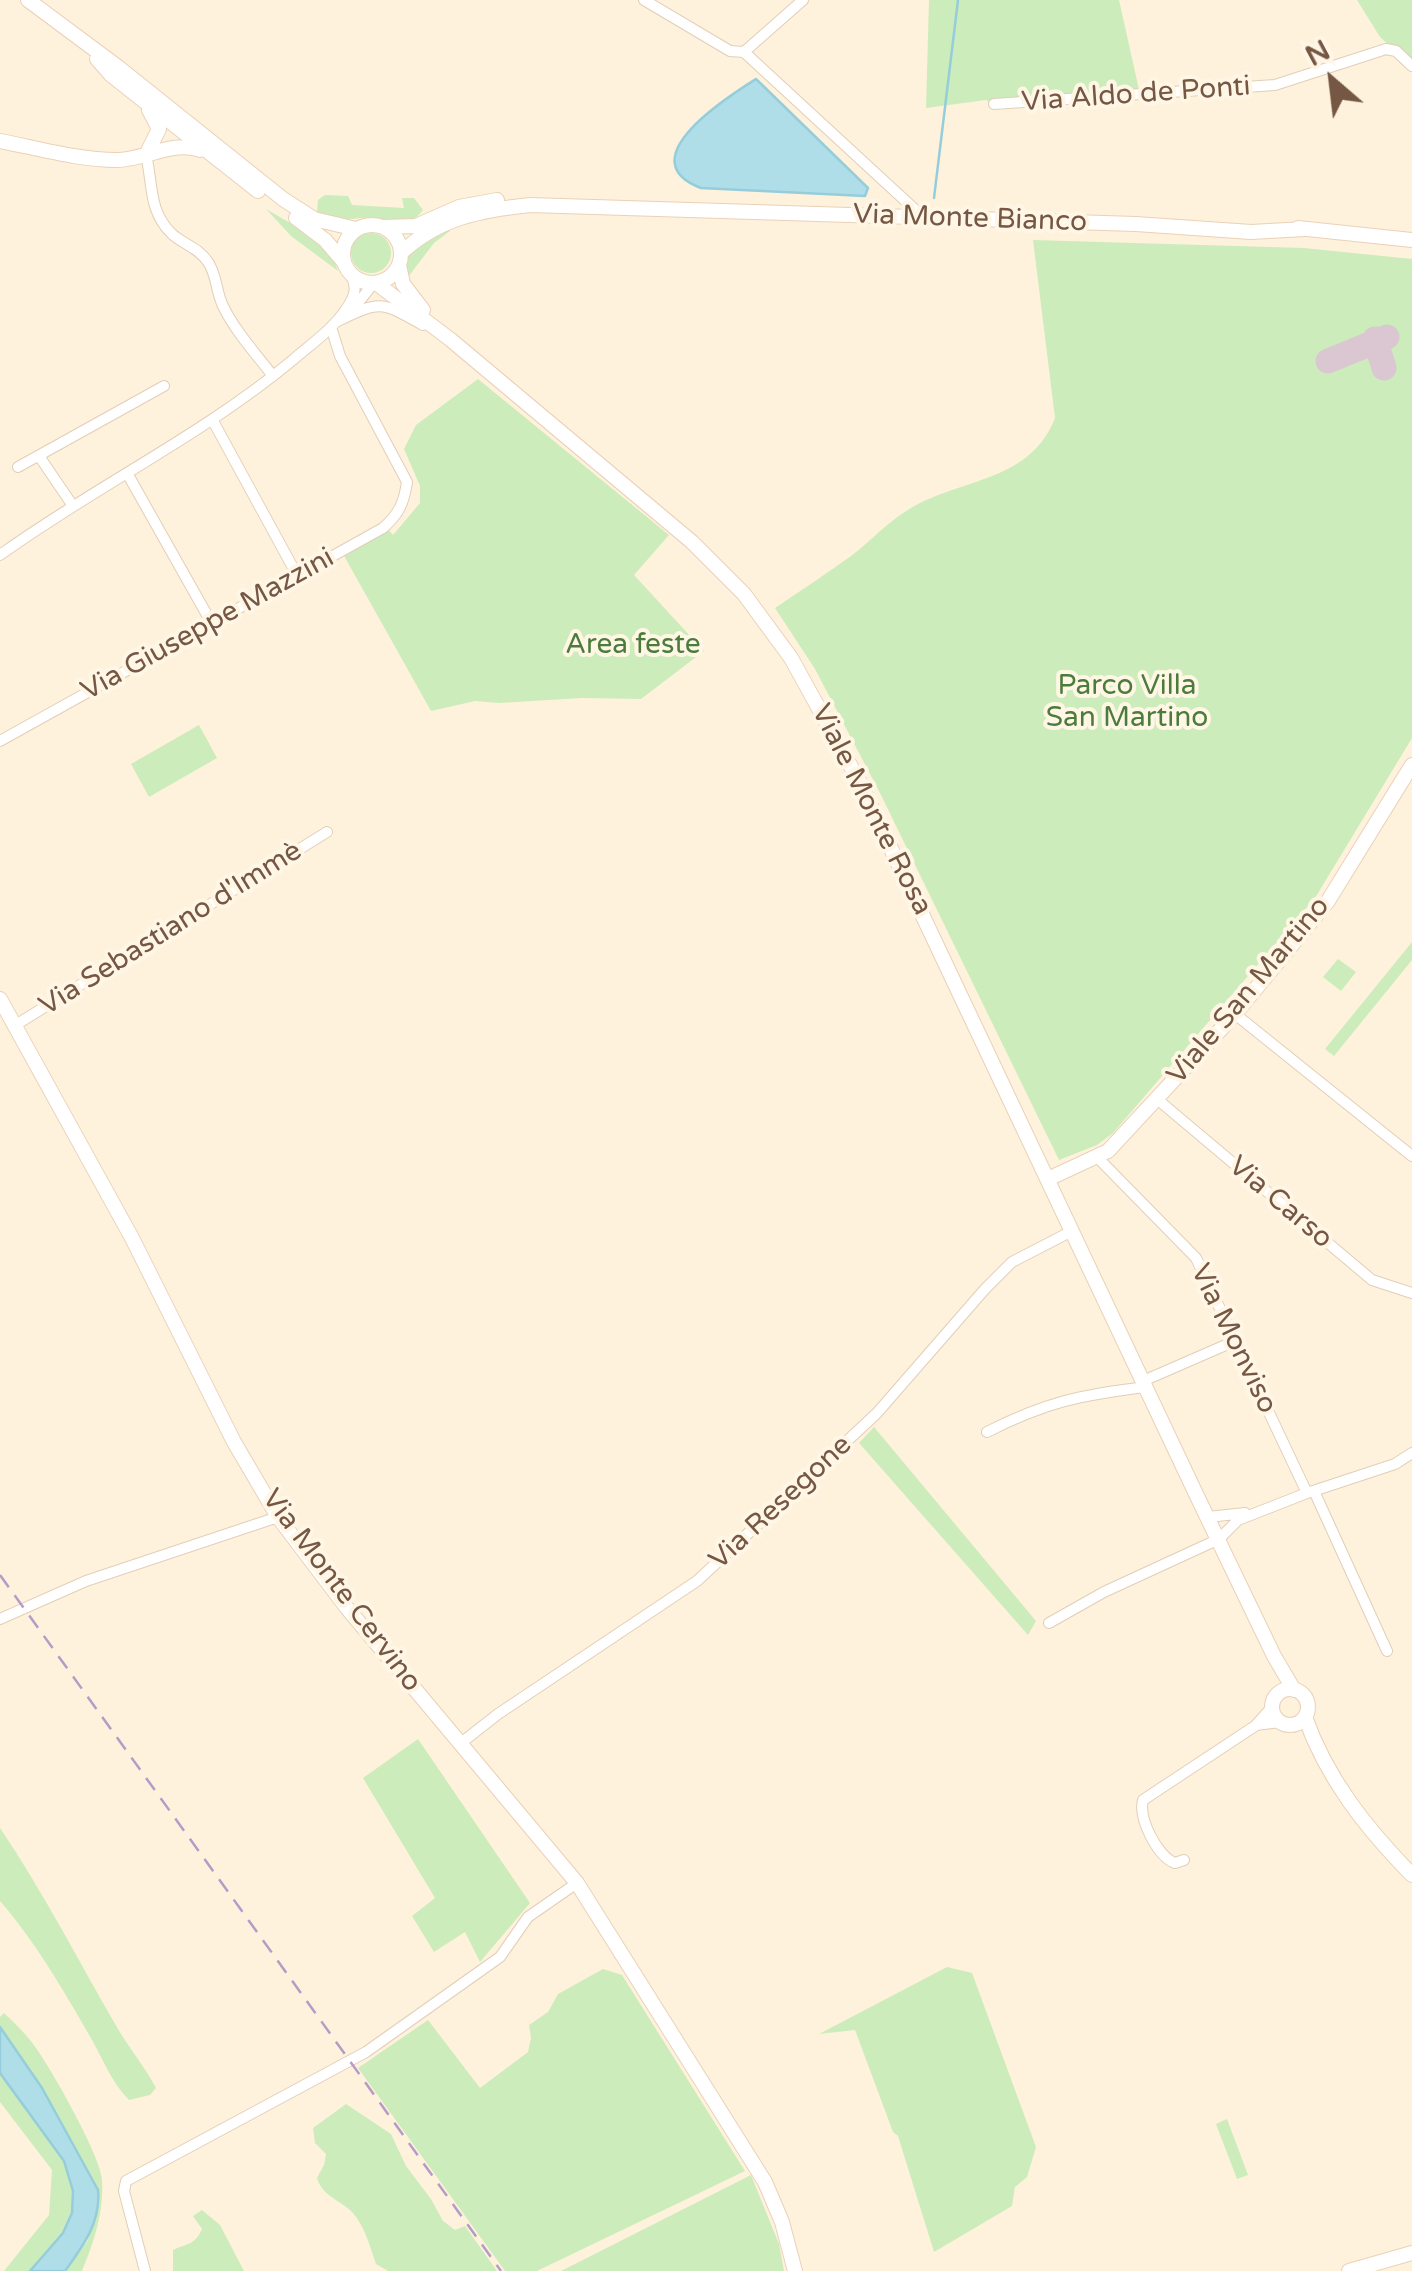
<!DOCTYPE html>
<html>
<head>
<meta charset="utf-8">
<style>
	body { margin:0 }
	#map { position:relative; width:1412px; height:2271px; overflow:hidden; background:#fef2dc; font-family:"Varela Round",sans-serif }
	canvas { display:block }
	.north { position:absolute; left:1282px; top:30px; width:100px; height:100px; -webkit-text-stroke:8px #fff6e5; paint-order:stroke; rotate:332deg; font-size:28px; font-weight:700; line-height:40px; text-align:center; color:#755744 }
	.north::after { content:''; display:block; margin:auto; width:35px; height:45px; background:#755744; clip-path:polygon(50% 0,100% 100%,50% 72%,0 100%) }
</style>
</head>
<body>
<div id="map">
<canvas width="1412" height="2271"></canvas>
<div class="north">N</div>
</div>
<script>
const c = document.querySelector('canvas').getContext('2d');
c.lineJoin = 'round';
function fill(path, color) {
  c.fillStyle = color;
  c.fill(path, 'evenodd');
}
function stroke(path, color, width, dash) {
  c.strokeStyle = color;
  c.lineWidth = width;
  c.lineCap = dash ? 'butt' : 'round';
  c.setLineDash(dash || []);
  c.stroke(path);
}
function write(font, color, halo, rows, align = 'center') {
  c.font = font + ' "Varela Round",sans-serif';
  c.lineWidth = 8;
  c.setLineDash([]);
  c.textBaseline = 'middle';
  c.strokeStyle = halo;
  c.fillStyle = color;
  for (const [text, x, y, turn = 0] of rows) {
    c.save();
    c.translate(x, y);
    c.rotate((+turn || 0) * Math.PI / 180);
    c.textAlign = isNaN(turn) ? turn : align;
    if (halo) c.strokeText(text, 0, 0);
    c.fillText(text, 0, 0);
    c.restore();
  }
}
fill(new Path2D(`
	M 929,0 L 1119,0 L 1140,94 L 994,104 L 986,100 L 926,108 Z
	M 1357,0 L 1412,0 L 1412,66 L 1380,37 Z
	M 325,195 L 348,196 L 352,205 L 404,208 L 402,198 L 414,198 L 423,210 L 415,219 C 395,223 393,220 374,218 C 352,216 338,226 317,212 L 318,200 Z
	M 266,209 C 291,224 329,240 338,271 L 291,236 Z
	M 447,226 L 450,231 L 434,243 L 405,281 C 399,251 425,241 447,226 Z
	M351 253a20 20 0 1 1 40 0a20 20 0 1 1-40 0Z
	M 1033,240 L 1304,248 L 1412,259 L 1412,738 L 1315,898 L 1113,1133 L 1097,1145 L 1059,1160 L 880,793 L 815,669 L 775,608 C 800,591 826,574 851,556 C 871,541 888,521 911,508 C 962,478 1030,482 1055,418 Z
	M 478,379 L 669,535 L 634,575 L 704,651 L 641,699 L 582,698 L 499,703 L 475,701 L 431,711 L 343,554 L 387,528 L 393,535 L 420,503 L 420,486 L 404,449 L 416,425 Z
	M 199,725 L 217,758 L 149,797 L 131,764 Z
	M 1412,942 L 1412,960 L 1334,1056 L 1325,1049 Z
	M 1338,959 L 1356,972 L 1341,991 L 1323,977 Z
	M 874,1427 L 1036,1621 L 1028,1635 L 859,1443 Z
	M 418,1739 L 530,1903 L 480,1962 L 465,1932 L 434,1952 L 412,1916 L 435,1898 L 363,1778 Z
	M 0,1828 C 44,1893 79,1962 118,2029 C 130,2049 145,2067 156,2088 L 150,2095 L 129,2100 C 110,2081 102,2056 88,2033 C 63,1989 33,1939 0,1901 Z
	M 947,1967 L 972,1973 L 1036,2147 L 1027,2177 L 1015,2187 L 1012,2206 L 934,2252 L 898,2136 L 893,2132 L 855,2030 L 819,2034 Z
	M 603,1969 L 622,1975 L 745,2171 L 537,2271 L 505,2271 L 358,2068 L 428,2020 L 480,2088 L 528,2052 L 531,2038 L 529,2025 L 548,2012 L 558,1994 Z
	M 4,2013 C 18,2026 30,2038 40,2054 C 55,2076 101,2157 102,2180 C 104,2212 94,2242 82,2271 L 65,2271 L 88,2240 L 98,2190 L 42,2088 L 0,2027 L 0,2017 Z
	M 0,2073 C 27,2107 85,2169 71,2215 C 65,2237 44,2253 30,2271 L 4,2271 L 49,2215 L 52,2170 L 0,2102 Z
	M 346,2104 L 391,2134 L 406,2166 L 431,2199 L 443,2221 L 455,2230 L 465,2226 L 497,2271 L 388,2271 L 376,2264 C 370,2247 365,2226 352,2212 C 340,2200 322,2196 317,2178 L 324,2165 L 326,2154 L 315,2143 L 313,2128 Z
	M 1227,2119 L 1248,2175 L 1237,2179 L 1216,2124 Z
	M 751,2175 L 779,2244 L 784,2271 L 561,2271 Z
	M 202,2210 L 220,2225 L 244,2271 L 173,2271 L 173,2250 C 188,2243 195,2245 202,2229 L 193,2216 Z`), '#cdecbb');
const water = new Path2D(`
	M 756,79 L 868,188 L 865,196 L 701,188 C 627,160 729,96 756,79 Z
	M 0,2027 L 42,2088 L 98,2190 C 101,2222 83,2246 65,2271 L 30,2271 L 63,2233 L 72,2213 L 73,2191 L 64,2161 L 0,2073 Z`);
fill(water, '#b0dee8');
stroke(water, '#96cddb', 2.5);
stroke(new Path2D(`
	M 934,198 L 958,0`), '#96cddb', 2.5);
stroke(new Path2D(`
	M 1375,339 L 1384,368
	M 1328,361 L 1387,337`), '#dac7d2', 25);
const street = new Path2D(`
	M 644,0 L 730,51 L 744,52 L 923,217
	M 744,52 L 803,0
	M 994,104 L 1275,85 L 1386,49 L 1396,51 L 1412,66
	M 146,155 C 153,183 148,211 172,234 C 183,244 199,248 208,262 C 217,275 216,292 223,306 C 235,331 256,354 273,376
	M 350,313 L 373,284
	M 338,321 C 382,299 383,303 423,325
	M 213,421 L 297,575
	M 39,456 L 73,506
	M 18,467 L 164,386
	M 127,473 L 211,622
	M 0,555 C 96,486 203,435 294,359 C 315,341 340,324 352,299 C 356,291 355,285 352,277
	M 0,741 L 383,528 C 399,514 404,503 407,482 L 340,356 L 331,327
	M 1235,1014 L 1412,1156
	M 14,1026 L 327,832
	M 1157,1099 L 1372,1280 L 1412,1293
	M 1097,1157 L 1196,1258 L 1307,1493
	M 1143,1381 L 1235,1341
	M 987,1432 C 1046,1402 1080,1395 1146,1387
	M 1314,1491 L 1387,1651
	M 1208,1517 L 1245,1513
	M 0,1619 L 86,1581 L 278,1517
	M 1049,1623 L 1104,1592 L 1219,1539 L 1238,1520 L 1307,1493 L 1395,1464 L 1412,1453
	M 1256,1725 L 1280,1722
	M 461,1743 L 498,1714 L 697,1581 L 877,1413 L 985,1289 L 1012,1262 L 1072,1231
	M 1184,1860 L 1175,1863 C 1158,1857 1138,1819 1143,1800 L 1255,1726 L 1272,1707
	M 145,2271 L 124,2191 L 126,2181 L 366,2052 L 500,1957 L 528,1917 L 577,1883`);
const secondary = new Path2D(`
	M 28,0 L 118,67 L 283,199 L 314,219 L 356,229
	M 97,59 L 111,75 L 258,191
	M 0,141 C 37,148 79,160 116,160 C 146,160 171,140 200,150
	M 147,153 L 159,129 L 149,110
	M 296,218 L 325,240 L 343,261
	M343 254a29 29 0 1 1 58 0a29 29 0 1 1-58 0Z
	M 383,227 L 416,226 L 459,207 L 497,200
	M 1298,228 L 1412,240
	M 401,253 C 438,218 481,210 530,205 L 1136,224 L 1251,232 L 1305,229
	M 399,265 L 403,284 L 423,310
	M 376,283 L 451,340 L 692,542 L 744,594 L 791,658 L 860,783 L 1196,1494 L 1274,1656 L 1294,1690
	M 0,999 L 132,1238 L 234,1442 L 278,1517 L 347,1608 L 577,1883 L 765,2182 L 782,2222 L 795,2271
	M 1048,1179 L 1108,1151 L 1235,1014 L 1328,901 L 1412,765
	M1272 1707a18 18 0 1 1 36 0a18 18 0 1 1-36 0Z
	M 1305,1717 C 1327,1779 1366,1828 1412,1875
	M 1349,2271 L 1412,2253`);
stroke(street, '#e2ceb8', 12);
stroke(secondary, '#ead1b8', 16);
stroke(street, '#fff', 10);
stroke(secondary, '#fff', 14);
stroke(new Path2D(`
	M 0,1575 L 501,2271`), '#b59cc7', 2.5, [15, 10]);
write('28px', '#755744', '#fff6e5', [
	["Via Aldo de Ponti",1136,95,-4],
	["Via Monte Bianco",970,219,2],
	["Via Giuseppe Mazzini",208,625,-29],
	["Viale Monte Rosa",871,810,63],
	["Via Sebastiano d'Immè",171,929,-32],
	["Viale San Martino",1249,991,-50],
	["Via Carso",1280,1203,40],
	["Via Monviso",1233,1339,64],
	["Via Resegone",781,1503,-43],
	["Via Monte Cervino",341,1591,53]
]);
write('28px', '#4c7c3b', '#fff6e5', [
	["Area feste",633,646],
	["Parco Villa",1127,687],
	["San Martino",1127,719]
]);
</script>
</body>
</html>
